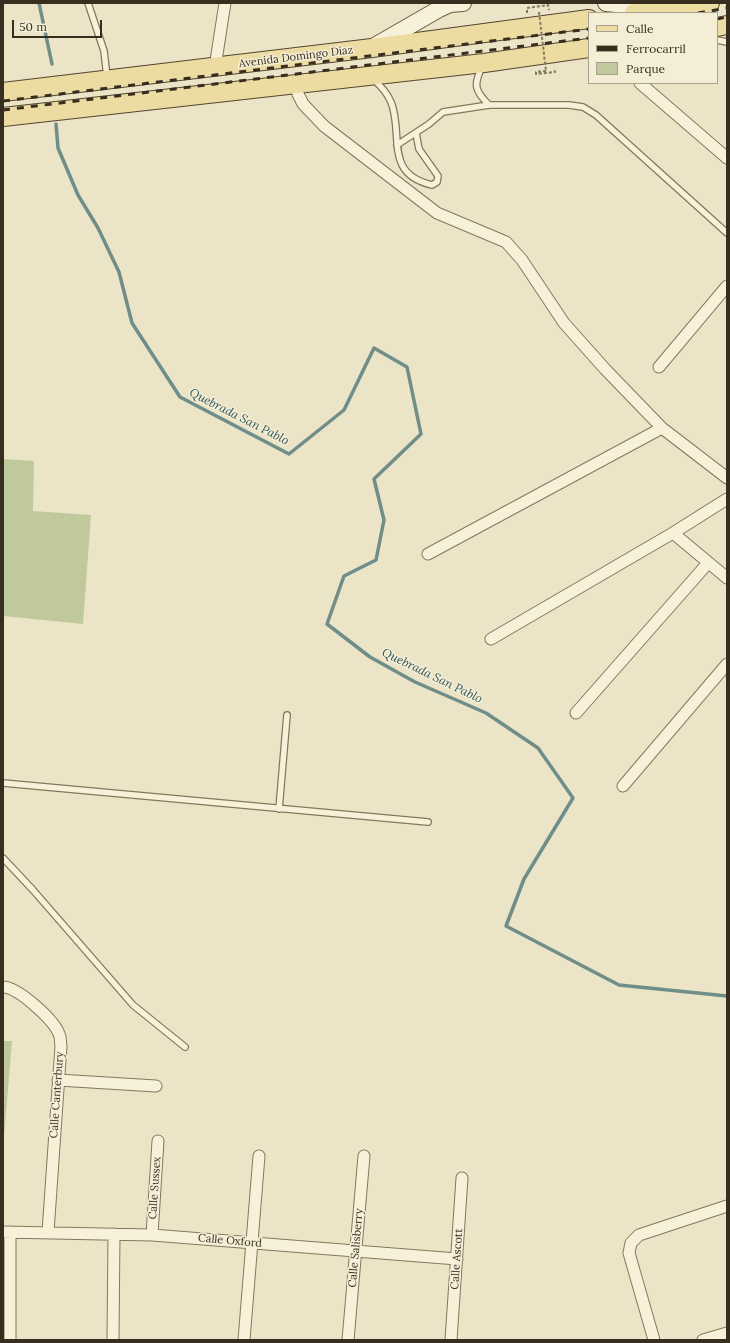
<!DOCTYPE html>
<html>
<head>
<meta charset="utf-8">
<style>
	body { margin:0 }
	#map { position:relative; width:730px; height:1343px; overflow:hidden; background:#ece4c7; font-family:Lora,serif }
	canvas { display:block }
	.frame { position:absolute; inset:0; border:4px solid #372e20; pointer-events:none }
	.legend { position:absolute; left:588px; top:12px; width:130px; height:72px; box-sizing:border-box; background:#f4eed6; border:1px solid #a8a18d; margin:0; padding:5px 7px; list-style:none; font-size:12px; color:#372e20 }
	.legend li { display:flex; align-items:center; gap:8px; height:20px }
	.legend b { width:20px; border:1px solid #a8a18d }
	.scale { position:absolute; left:12px; top:20px; width:90px; height:18px; box-sizing:border-box; border:2px solid #372e20; border-top:0; padding-left:5px; font-size:12px; line-height:14px; white-space:nowrap; color:#372e20; -webkit-text-stroke:3px #f4eed6; paint-order:stroke }
</style>
</head>
<body>
<div id="map">
<canvas width="730" height="1343"></canvas>
<div class="frame"></div>
<ul class="legend">
<li><b style="height:5px;background:#ecdca1"></b>Calle</li>
<li><b style="height:5px;background:#372e20"></b>Ferrocarril</li>
<li><b style="height:11px;background:#c0c99b"></b>Parque</li>
</ul>
<div class="scale">50 m</div>
</div>
<script>
const c = document.querySelector('canvas').getContext('2d');
c.lineJoin = 'round';
function fill(path, color) {
  c.fillStyle = color;
  c.fill(path, 'evenodd');
}
function stroke(path, color, width, dash) {
  c.strokeStyle = color;
  c.lineWidth = width;
  c.lineCap = dash ? 'butt' : 'round';
  c.setLineDash(dash || []);
  c.stroke(path);
}
function write(font, color, halo, rows, align = 'center') {
  c.font = font + ' Lora,serif';
  c.lineWidth = 3;
  c.setLineDash([]);
  c.textBaseline = 'middle';
  c.strokeStyle = halo;
  c.fillStyle = color;
  for (const [text, x, y, turn = 0] of rows) {
    c.save();
    c.translate(x, y);
    c.rotate((+turn || 0) * Math.PI / 180);
    c.textAlign = isNaN(turn) ? turn : align;
    if (halo) c.strokeText(text, 0, 0);
    c.fillText(text, 0, 0);
    c.restore();
  }
}
fill(new Path2D(`
	M 3,459 L 34,461 L 33,511 L 91,515 L 83,624 L 3,616 Z
	M 3,1041 L 12,1041 L 3,1148 Z`), '#c0c99b');
stroke(new Path2D(`
	M 39,3 L 52,64
	M 56,124 L 58,148 L 78,195 L 98,228 L 119,272 L 132,323 L 180,397 L 289,454 L 344,410 L 374,348 L 407,367 L 421,434 L 374,479 L 384,520 L 376,560 L 344,576 L 327,624 L 370,657 L 415,682 L 486,713 L 538,748 L 573,798 L 524,879 L 506,926 L 619,985 L 727,996`), '#6f8e89', 3.5);
const lane = new Path2D(`
	M 88,3 L 104,51 L 107,77
	M 717,40 L 727,42
	M 482,67 C 473,85 475,91 489,105
	M 374,80 C 381,86 387,93 391,102 C 404,134 383,174 432,185 L 437,182 L 438,176 L 419,149 L 416,133
	M 397,145 L 429,124 L 443,112 L 489,105 L 569,105 L 583,107 L 596,115 L 727,233
	M 3,783 L 428,822
	M 279,809 L 287,715
	M 3,858 L 33,890 L 133,1005 L 185,1047`);
const street = new Path2D(`
	M 215,67 L 225,3
	M 296,83 L 298,94 L 303,104 L 324,126 L 437,213 L 506,242 L 522,260 L 564,323 L 605,369 L 662,428 L 727,478
	M 640,83 L 727,158
	M 659,367 L 727,286
	M 673,533 L 727,578
	M 428,554 L 662,428
	M 491,639 L 673,533 L 727,499
	M 576,713 L 708,563
	M 623,786 L 727,664
	M 3,987 C 18,987 54,1020 59,1034 C 61,1037 60,1042 61,1046 L 48,1232
	M 58,1080 L 156,1086
	M 3,1232 L 152,1235 L 457,1259
	M 152,1235 L 158,1141
	M 10,1340 L 10,1232
	M 113,1340 L 114,1234
	M 244,1340 L 259,1156
	M 348,1340 L 364,1156
	M 451,1340 L 462,1178
	M 654,1340 L 629,1253 L 631,1243 L 639,1235 L 727,1206
	M 703,1340 L 727,1333`);
const secondary = new Path2D(`
	M 606,3 L 626,5 L 650,3
	M 373,47 L 439,9 L 450,4 L 463,3`);
const primary = new Path2D(`
	M 634,13 L 710,3
	M 717,27 L 727,25
	M 3,92 L 372,48 L 589,19
	M 3,117 L 484,63 L 589,48`);
stroke(lane, '#86775d', 8);
stroke(street, '#86775d', 13);
stroke(secondary, '#685840', 18);
stroke(primary, '#544531', 20);
stroke(new Path2D(`
	M 527,13 L 527,8 L 548,5 L 549,10
	M 546,71 L 536,72 L 536,74 L 555,72 L 554,68`), '#86775d', 2, [3, 2]);
stroke(lane, '#f7f1da', 5.5);
stroke(street, '#f7f1da', 11);
stroke(secondary, '#f7f1da', 16);
stroke(primary, '#ecdca1', 18);
stroke(new Path2D(`
	M 698,13 L 727,8
	M 717,19 L 727,17
	M 3,101 L 589,29
	M 3,110 L 589,38`), '#372e20', 3, [7, 7]);
stroke(new Path2D(`
	M 539,12 L 546,71`), '#86775d', 2, [3, 2]);
write('11px', '#372e20', '#f4eed6', [
	["Avenida Domingo Díaz",296,57,-7],
	["Calle Canterbury",57,1095,-86],
	["Calle Sussex",155,1188,-86],
	["Calle Oxford",230,1241,5],
	["Calle Salisberry",356,1248,-85],
	["Calle Ascott",457,1259,-86]
]);
write('italic 12px', '#305556', '#f4eed6', [
	["Quebrada San Pablo",239,417,27],
	["Quebrada San Pablo",432,676,26]
]);
</script>
</body>
</html>
